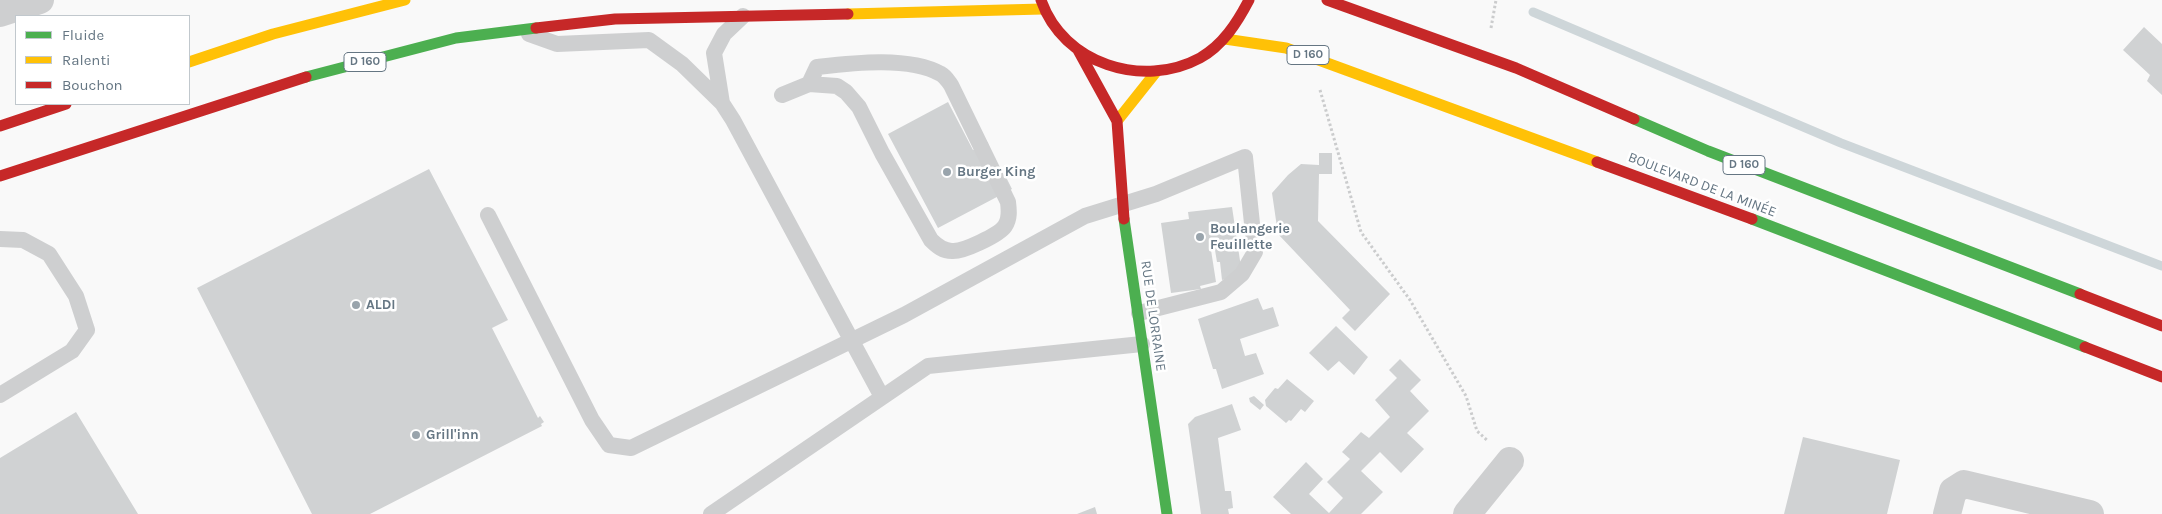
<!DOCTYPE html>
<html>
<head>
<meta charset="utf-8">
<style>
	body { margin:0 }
	#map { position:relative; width:2162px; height:514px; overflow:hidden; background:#f9f9f9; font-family:Karla,sans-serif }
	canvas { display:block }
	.legend { position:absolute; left:15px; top:15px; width:175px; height:90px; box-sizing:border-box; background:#fff; border:1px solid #c1c8cd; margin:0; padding:6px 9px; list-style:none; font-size:15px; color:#657683 }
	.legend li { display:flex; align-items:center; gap:10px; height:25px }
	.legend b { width:25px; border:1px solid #c1c8cd }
</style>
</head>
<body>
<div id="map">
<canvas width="2162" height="514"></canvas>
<ul class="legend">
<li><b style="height:6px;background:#4caf50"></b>Fluide</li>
<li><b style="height:6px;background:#ffc107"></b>Ralenti</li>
<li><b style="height:6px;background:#c62828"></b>Bouchon</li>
</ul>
</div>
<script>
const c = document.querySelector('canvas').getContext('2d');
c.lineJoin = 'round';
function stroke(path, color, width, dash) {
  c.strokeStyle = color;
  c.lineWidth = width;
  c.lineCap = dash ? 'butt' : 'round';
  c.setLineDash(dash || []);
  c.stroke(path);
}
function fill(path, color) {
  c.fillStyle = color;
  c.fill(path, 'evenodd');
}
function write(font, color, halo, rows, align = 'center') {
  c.font = font + ' Karla,sans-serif';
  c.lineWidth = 5;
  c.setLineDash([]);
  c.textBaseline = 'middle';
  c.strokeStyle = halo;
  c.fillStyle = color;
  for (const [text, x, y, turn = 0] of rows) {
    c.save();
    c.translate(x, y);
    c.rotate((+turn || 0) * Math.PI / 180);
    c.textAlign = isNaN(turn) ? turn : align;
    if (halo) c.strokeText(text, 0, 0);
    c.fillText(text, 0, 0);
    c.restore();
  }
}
stroke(new Path2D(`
	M 1533,12 L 1841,143 L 2162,266`), '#ced6d9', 9);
fill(new Path2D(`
	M 2144,27 L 2162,44 L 2162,95 L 2147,81 L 2150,75 L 2123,50 Z
	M 948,102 L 973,150 L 988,142 L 992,184 L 1006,177 L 1012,189 L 938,228 L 888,134 Z
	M 1319,153 L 1332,153 L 1332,174 L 1319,174 L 1318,221 L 1390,294 L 1355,331 L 1342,318 L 1350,310 L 1278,234 L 1272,193 L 1288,175 L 1301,164 L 1319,165 Z
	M 429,169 L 508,320 L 492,328 L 538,418 L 540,416 L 544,422 L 541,424 L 542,426 L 370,514 L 312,514 L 197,288 Z
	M 1232,207 L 1242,274 L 1222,280 L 1220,262 L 1217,262 L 1215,250 L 1211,250 L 1216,282 L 1200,286 L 1201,289 L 1171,293 L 1161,223 L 1189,219 L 1188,212 Z
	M 1258,298 L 1263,310 L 1273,307 L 1279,326 L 1240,339 L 1245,356 L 1256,353 L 1264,374 L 1222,389 L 1216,369 L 1213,369 L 1198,319 Z
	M 1336,326 L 1368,357 L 1354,375 L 1339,361 L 1328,371 L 1309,353 Z
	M 1400,359 L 1421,380 L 1410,391 L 1429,411 L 1407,433 L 1424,449 L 1401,473 L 1380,452 L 1361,471 L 1383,492 L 1361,514 L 1291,514 L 1273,497 L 1306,462 L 1323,479 L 1309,494 L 1329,513 L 1343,498 L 1327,482 L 1350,459 L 1342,452 L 1361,432 L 1369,438 L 1390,417 L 1375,400 L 1397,378 L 1389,370 Z
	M 1287,379 L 1314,401 L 1305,412 L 1301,409 L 1291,421 L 1289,420 L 1286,423 L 1266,406 L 1265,400 L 1275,388 L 1278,389 Z
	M 1254,396 L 1264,405 L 1260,410 L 1250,402 L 1249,398 Z
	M 1232,404 L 1241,430 L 1218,438 L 1225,491 L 1231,491 L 1233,508 L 1228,509 L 1229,514 L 1201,514 L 1188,424 L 1195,417 Z
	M 76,412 L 138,514 L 0,514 L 0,458 Z
	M 1803,437 L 1900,460 L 1887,514 L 1784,514 Z
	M 1095,507 L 1097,514 L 1077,514 Z`), '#d0d2d3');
stroke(new Path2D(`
	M 1491,28 L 1496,0
	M 1320,90 L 1361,232 L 1410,300 L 1466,396 L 1477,431 L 1488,441`), '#cbcccd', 3, [2.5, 2.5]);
stroke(new Path2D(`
	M 529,34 L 557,44 L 649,40 L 682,64 L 722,103 L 714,53 L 724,34 L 743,16
	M 782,95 L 809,84 L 837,86 L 846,92 L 859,107 L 882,153 L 931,240 C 937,246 943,251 952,251 C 963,252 999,235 1005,226 C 1010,219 1009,210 1008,202 L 951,85 C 948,81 945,76 941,74 C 909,56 852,63 817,67 L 809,84
	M 722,103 L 733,120 L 882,397
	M 488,215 L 592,420 L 609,445 L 631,448 L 904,315 L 1085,216 L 1156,194 L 1245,157 L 1255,252 L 1242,274 L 1221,292 L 1139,313
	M 0,239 L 23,240 L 49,254 L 76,296 L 87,330 L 72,351 L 0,395
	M 711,514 L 928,366 L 1142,344`), '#cecfd0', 16);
stroke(new Path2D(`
	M 0,13 L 40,0
	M 1467,514 L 1510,461
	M 1947,514 L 1953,491 L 1964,484 L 2090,514`), '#cecfd0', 28);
stroke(new Path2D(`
	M 306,77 L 456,38 L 536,28
	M 1634,119 L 1708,151 L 2080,294
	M 1124,219 L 1167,514
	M 1752,219 L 2085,347`), '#4caf50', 11);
stroke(new Path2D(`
	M 848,14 L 1043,9
	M 1225,39 L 1286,48 L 1597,162
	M 189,62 L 273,34 L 405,0
	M 1117,121 L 1156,72`), '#ffc107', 11);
stroke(new Path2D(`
	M 1041,0 C 1063,64 1143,89 1200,58 C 1223,45 1237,23 1249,0
	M 1327,0 L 1516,68 L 1634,119
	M 536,28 L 615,19 L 848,14
	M 1078,50 L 1117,121 L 1124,219
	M 0,126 L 66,104
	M 1597,162 L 1752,219
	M 0,176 L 306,77
	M 2080,294 L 2162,326
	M 2085,347 L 2162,377`), '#c62828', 11);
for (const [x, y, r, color] of [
	[947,172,5,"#99a4ac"],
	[1200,237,5,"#99a4ac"],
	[356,305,5,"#99a4ac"],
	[416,435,5,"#99a4ac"]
]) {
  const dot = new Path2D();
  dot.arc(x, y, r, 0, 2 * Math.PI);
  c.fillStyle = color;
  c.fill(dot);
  stroke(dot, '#fff', 2);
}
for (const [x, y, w] of [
	[1308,55,42],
	[365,62,42],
	[1744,165,42]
]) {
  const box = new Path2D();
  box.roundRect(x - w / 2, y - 9.5, w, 19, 4);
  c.fillStyle = '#fff';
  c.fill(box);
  stroke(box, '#657683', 1);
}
write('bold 12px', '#657683', null, [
	["D 160",1308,55],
	["D 160",365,62],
	["D 160",1744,165]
]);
write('bold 14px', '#657683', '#fff', [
	["Burger King",957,172],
	["Boulangerie",1210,229],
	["Feuillette",1210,245],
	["ALDI",366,305],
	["Grill'inn",426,435]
], 'left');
write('14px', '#657683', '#fff', [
	["BOULEVARD DE LA MINÉE",1702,185,21],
	["RUE DE LORRAINE",1153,316,82]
]);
</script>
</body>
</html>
